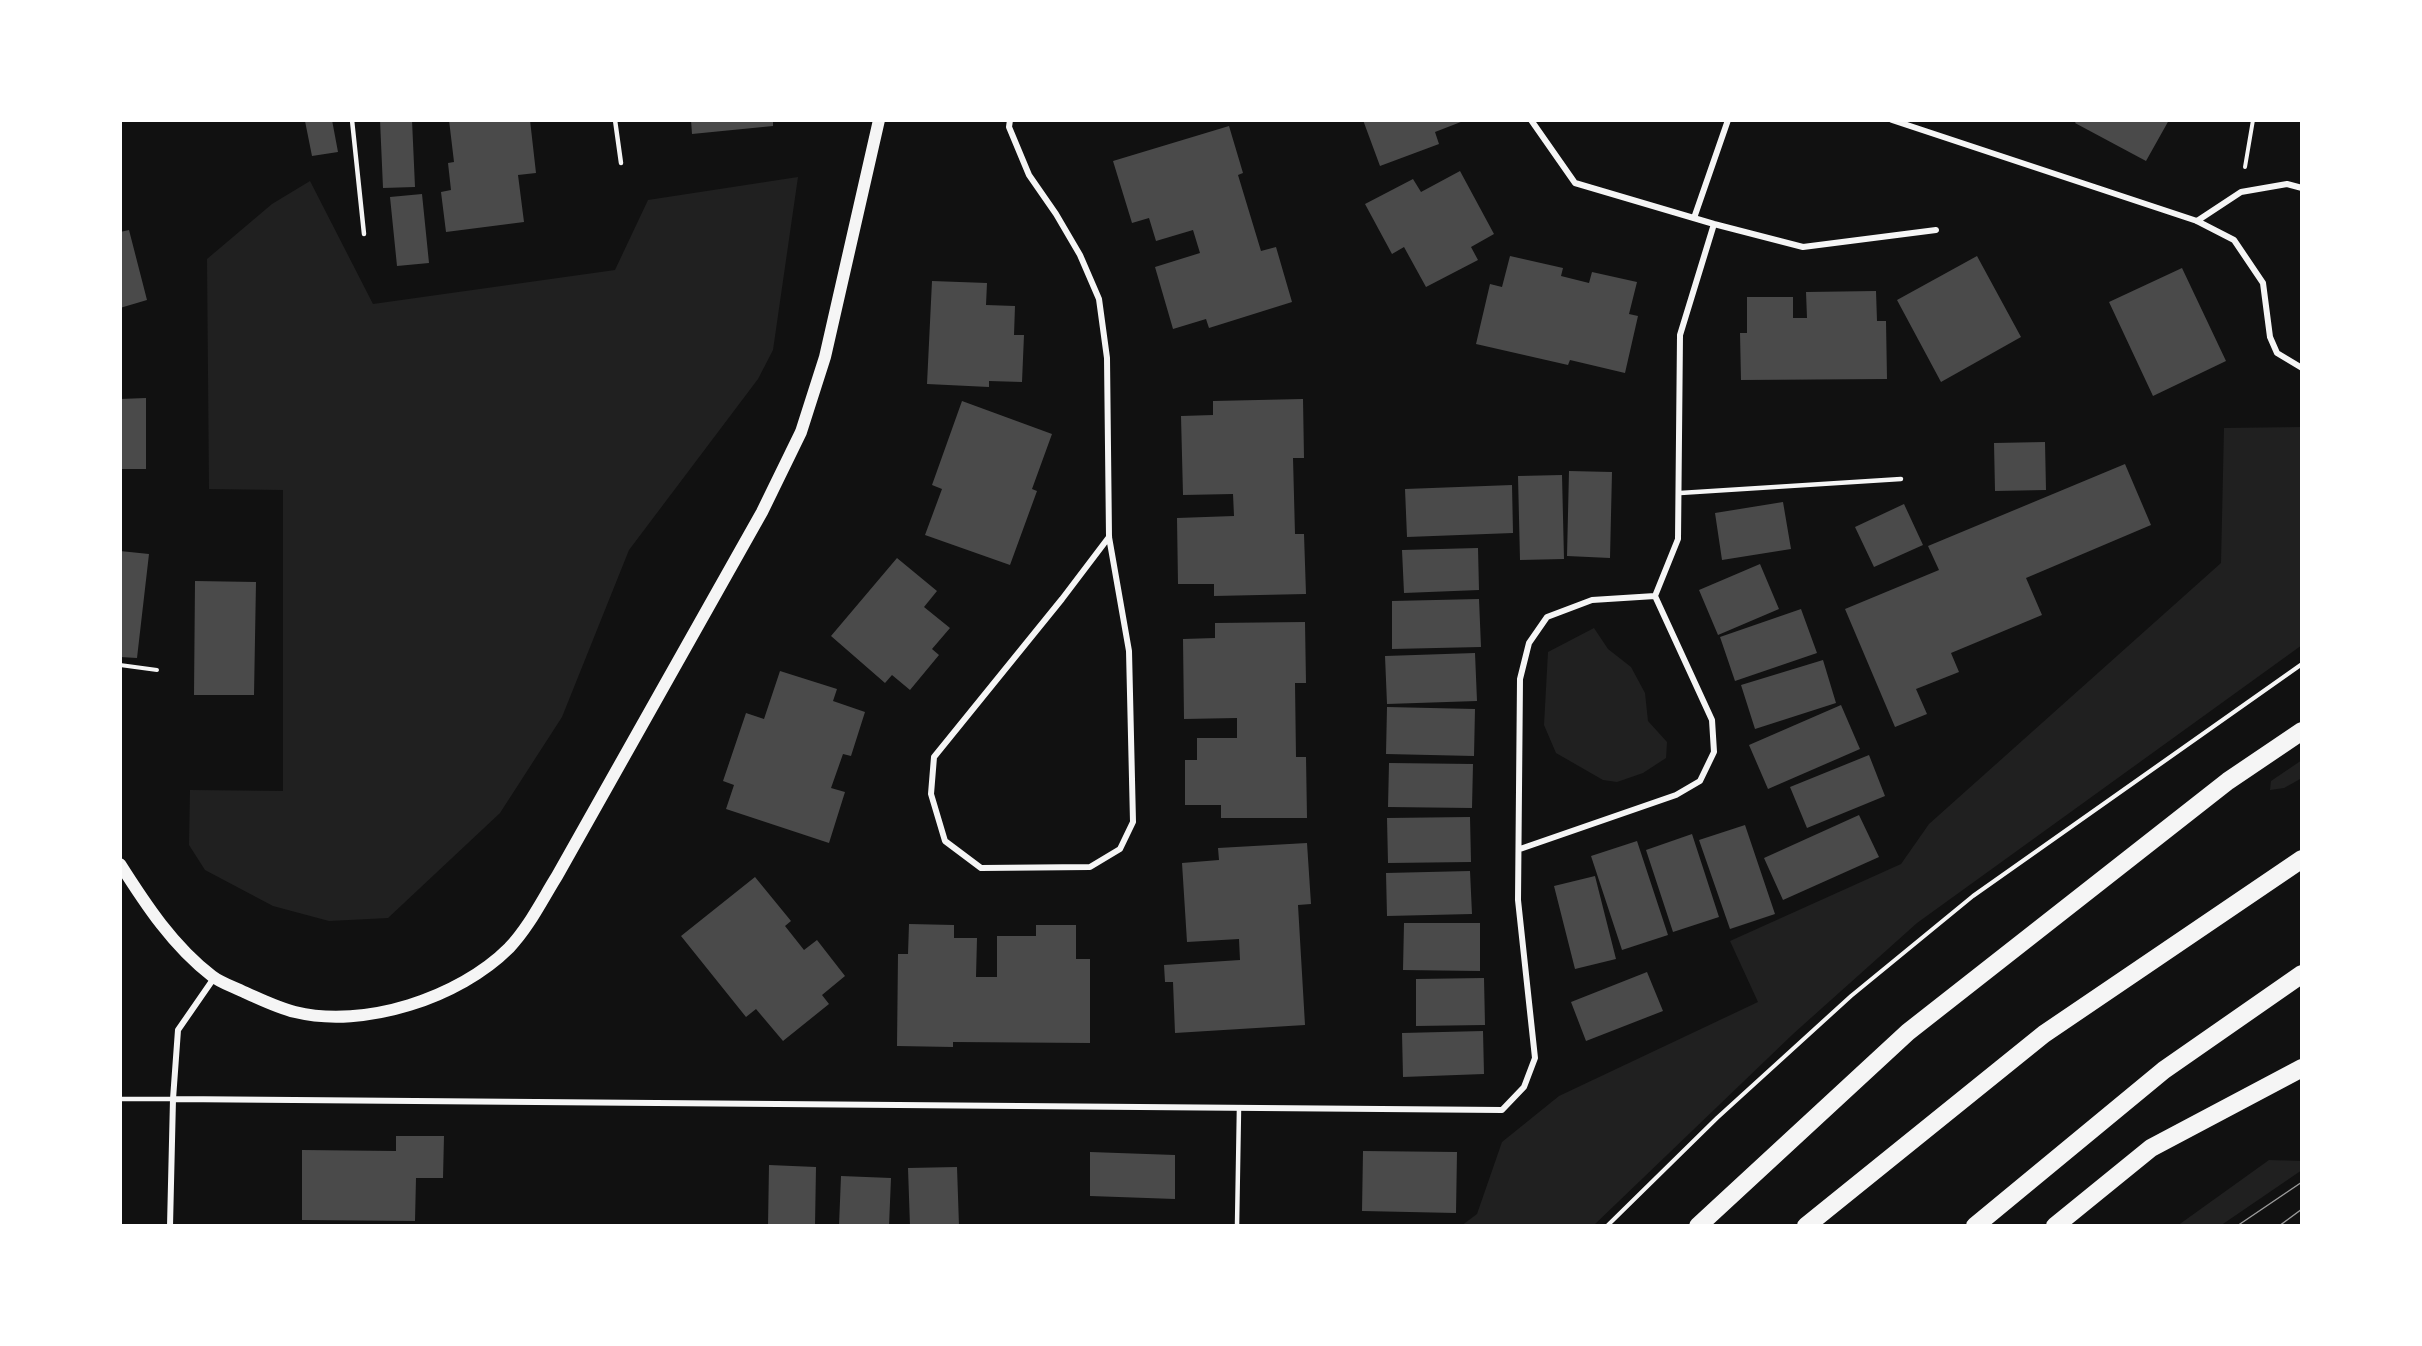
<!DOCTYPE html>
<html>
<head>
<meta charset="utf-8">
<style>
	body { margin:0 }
	#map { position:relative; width:2422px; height:1346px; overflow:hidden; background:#111; font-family:"Noto Sans",sans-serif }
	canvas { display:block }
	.frame { position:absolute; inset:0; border:122px solid #fff; pointer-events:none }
</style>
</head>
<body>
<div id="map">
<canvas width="2422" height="1346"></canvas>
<div class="frame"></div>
</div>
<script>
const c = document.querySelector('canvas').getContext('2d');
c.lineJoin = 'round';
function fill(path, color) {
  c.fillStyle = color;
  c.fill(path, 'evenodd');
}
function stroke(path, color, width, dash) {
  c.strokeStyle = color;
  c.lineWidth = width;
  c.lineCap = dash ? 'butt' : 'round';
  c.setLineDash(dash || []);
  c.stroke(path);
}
fill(new Path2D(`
	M 798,177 L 773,350 L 758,379 L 629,550 L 562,717 L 500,813 L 388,918 L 329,921 L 273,906 L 205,870 L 189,845 L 190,790 L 283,791 L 283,490 L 209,489 L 207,259 L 272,204 L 310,181 L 373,304 L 615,270 L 648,200 Z
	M 2302,427 L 2302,645 L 1917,923 L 1793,1034 L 1593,1226 L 1461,1226 L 1477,1214 L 1502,1142 L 1559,1096 L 1758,1002 L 1730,941 L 1901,864 L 1929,824 L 2221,563 L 2224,428 Z
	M 1594,628 L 1608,649 L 1631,667 L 1645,693 L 1648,721 L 1667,742 L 1666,758 L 1643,773 L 1617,782 L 1603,780 L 1556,753 L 1544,725 L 1548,652 Z
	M 2302,760 L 2302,778 L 2284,788 L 2270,790 L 2271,781 Z
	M 2269,1160 L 2302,1161 L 2302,1170 L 2220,1226 L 2177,1226 Z`), '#202020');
fill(new Path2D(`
	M 332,120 L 338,152 L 312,156 L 305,121 Z
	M 380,120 L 412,120 L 415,187 L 383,188 Z
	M 449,120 L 530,120 L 536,173 L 518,175 L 524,222 L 446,232 L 441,192 L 451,190 L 448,163 L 454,162 Z
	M 691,120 L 773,120 L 773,126 L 692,134 Z
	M 1363,120 L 1466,120 L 1435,132 L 1439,144 L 1380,166 Z
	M 2077,120 L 2169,120 L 2146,161 L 2075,123 Z
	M 1229,126 L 1243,173 L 1238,175 L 1261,251 L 1276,247 L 1292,302 L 1209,328 L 1206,319 L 1173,329 L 1155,267 L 1200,253 L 1193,230 L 1156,241 L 1149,218 L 1132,223 L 1113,161 Z
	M 1460,171 L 1494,234 L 1471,247 L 1478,260 L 1426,287 L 1404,247 L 1392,254 L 1365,204 L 1413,179 L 1421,192 Z
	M 422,194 L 429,263 L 397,266 L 390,197 Z
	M 129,230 L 147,300 L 120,308 L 120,232 Z
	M 1510,256 L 1563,268 L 1561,276 L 1589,283 L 1592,272 L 1637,282 L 1629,314 L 1638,316 L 1625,373 L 1570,360 L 1568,365 L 1476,344 L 1490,284 L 1502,287 Z
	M 1977,256 L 2021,337 L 1941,382 L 1897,300 Z
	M 2182,268 L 2226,361 L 2153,396 L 2109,302 Z
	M 932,281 L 987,283 L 986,305 L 1015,306 L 1014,335 L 1024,335 L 1022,382 L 989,381 L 989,387 L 927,384 Z
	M 1876,291 L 1877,321 L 1886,321 L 1887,379 L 1741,380 L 1740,333 L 1747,333 L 1747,297 L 1793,297 L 1793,318 L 1807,318 L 1806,292 Z
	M 146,398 L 146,469 L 120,469 L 120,399 Z
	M 1303,399 L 1304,458 L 1293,458 L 1295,534 L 1304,534 L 1306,594 L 1214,596 L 1214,584 L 1178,584 L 1177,518 L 1234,516 L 1233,494 L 1183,495 L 1181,416 L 1213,415 L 1213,401 Z
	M 962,401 L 1052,434 L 1032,489 L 1037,491 L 1010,565 L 925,535 L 942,489 L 932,485 Z
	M 2045,442 L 2046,490 L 1995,491 L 1994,443 Z
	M 2125,464 L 2151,525 L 2026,578 L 2042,615 L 1951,653 L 1959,672 L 1916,689 L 1927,714 L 1895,727 L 1845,609 L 1939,570 L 1928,546 Z
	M 1569,471 L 1612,472 L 1610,558 L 1567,556 Z
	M 1562,475 L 1564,559 L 1520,560 L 1518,476 Z
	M 1512,485 L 1513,533 L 1407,537 L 1405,489 Z
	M 1783,502 L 1791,549 L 1722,560 L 1715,513 Z
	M 1904,504 L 1923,545 L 1874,567 L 1855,527 Z
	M 1478,548 L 1479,590 L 1404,593 L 1402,550 Z
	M 120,551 L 149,554 L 137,658 L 120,657 Z
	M 897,558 L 937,591 L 924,607 L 950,628 L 932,649 L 939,655 L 910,690 L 892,675 L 885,683 L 831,636 Z
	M 1760,564 L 1779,609 L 1718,635 L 1699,590 Z
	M 195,581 L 256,582 L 254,695 L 194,695 Z
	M 1479,599 L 1481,647 L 1392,649 L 1392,601 Z
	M 1801,609 L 1817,653 L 1735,681 L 1720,637 Z
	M 1305,622 L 1306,683 L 1295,683 L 1296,757 L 1306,757 L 1307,818 L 1221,818 L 1221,805 L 1185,805 L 1185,760 L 1197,760 L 1197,738 L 1237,738 L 1237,718 L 1184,719 L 1183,639 L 1215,638 L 1215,623 Z
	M 1475,653 L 1477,701 L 1387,704 L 1385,656 Z
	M 1823,660 L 1836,703 L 1755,729 L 1741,685 Z
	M 780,671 L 837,689 L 833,701 L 865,712 L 851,756 L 843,754 L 831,788 L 845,792 L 829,843 L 726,809 L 734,785 L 723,781 L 746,713 L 764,719 Z
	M 1841,705 L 1860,749 L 1768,789 L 1749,745 Z
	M 1387,707 L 1475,709 L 1474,756 L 1386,754 Z
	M 1869,755 L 1885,796 L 1807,828 L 1790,787 Z
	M 1389,763 L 1473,764 L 1472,808 L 1388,807 Z
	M 1859,815 L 1879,857 L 1783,900 L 1764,858 Z
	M 1470,817 L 1471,862 L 1388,863 L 1387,818 Z
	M 1745,825 L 1775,914 L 1730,929 L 1699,840 Z
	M 1692,834 L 1719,917 L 1673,932 L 1646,850 Z
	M 1637,841 L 1668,935 L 1622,950 L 1591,856 Z
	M 1307,843 L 1311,904 L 1298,905 L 1305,1025 L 1175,1033 L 1173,982 L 1165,982 L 1164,965 L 1240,960 L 1239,939 L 1187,942 L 1182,863 L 1219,860 L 1218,848 Z
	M 1470,871 L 1472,914 L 1387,916 L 1386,873 Z
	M 1595,876 L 1616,959 L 1575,969 L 1554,886 Z
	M 755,877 L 791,921 L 785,926 L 804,950 L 817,940 L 845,976 L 822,995 L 829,1004 L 783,1041 L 756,1009 L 746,1017 L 681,936 Z
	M 1404,923 L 1480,923 L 1480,971 L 1403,970 Z
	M 909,924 L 954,925 L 954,938 L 977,938 L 976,977 L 997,977 L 997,936 L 1036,936 L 1036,925 L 1076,925 L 1076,959 L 1090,959 L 1090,1043 L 953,1042 L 953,1047 L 897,1046 L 898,954 L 908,954 Z
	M 1647,972 L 1663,1011 L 1586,1041 L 1571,1002 Z
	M 1484,978 L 1485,1025 L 1416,1026 L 1416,979 Z
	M 1483,1031 L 1484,1074 L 1403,1077 L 1402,1033 Z
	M 396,1136 L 444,1136 L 443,1178 L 416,1178 L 415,1221 L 302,1220 L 302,1150 L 396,1151 Z
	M 1363,1151 L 1457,1152 L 1456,1213 L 1362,1211 Z
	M 1090,1152 L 1175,1155 L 1175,1199 L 1090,1196 Z
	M 769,1165 L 816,1167 L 815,1226 L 768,1226 Z
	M 957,1167 L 959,1226 L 910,1226 L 908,1168 Z
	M 841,1176 L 891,1178 L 889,1226 L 839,1226 Z`), '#4a4a4a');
stroke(new Path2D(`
	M 2245,167 L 2253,120
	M 120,665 L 157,670
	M 1607,1226 L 1717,1118 L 1851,996 L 1973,896 L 2302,664`), '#f5f5f5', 4);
stroke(new Path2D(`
	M 352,120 L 364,234
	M 615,120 L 621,163
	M 1680,493 L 1901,479
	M 120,1099 L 173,1099
	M 1237,1226 L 1239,1108`), '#f5f5f5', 4.5);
stroke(new Path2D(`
	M 1010,120 L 1009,127 L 1029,175 L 1056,214 L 1080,255 L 1099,299 L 1107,358 L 1109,537 L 1129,651 L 1133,822 L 1120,849 L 1090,867 L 981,868 L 945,841 L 931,794 L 934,757 L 1062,599 L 1109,537
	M 1531,120 L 1575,183 L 1714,224 L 1803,247 L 1936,230
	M 1892,120 L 2197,221 L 2234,240 L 2263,283 L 2270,337 L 2277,353 L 2302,368
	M 1694,218 L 1728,120
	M 2197,221 L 2241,192 L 2287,184 L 2302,188
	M 1520,849 L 1676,795 L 1700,781 L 1714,752 L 1712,720 L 1655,596 L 1678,539 L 1680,335 L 1714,224
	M 173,1099 L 1502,1110 L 1524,1087 L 1535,1058 L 1518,900 L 1520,679 L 1529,643 L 1547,617 L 1592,600 L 1655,596
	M 170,1226 L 173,1099 L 178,1030 L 214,978`), '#f5f5f5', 6);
stroke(new Path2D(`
	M 120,864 C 146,905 173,946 212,976 C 221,983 234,987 244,992 C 260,999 278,1008 295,1012 C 364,1029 459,998 509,948 C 529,927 542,900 557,876 L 762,512 L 801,432 L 825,357 L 879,120`), '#f5f5f5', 12);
stroke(new Path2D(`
	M 1698,1226 L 1908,1032 L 2228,781 L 2302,731
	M 1806,1226 L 2044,1034 L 2302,859
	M 1975,1226 L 2164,1070 L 2302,974
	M 2055,1226 L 2151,1148 L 2302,1068`), '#f5f5f5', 18);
stroke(new Path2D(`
	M 2237,1226 L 2302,1182
	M 2279,1226 L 2302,1209`), '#9a9a9a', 1.5);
</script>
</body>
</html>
